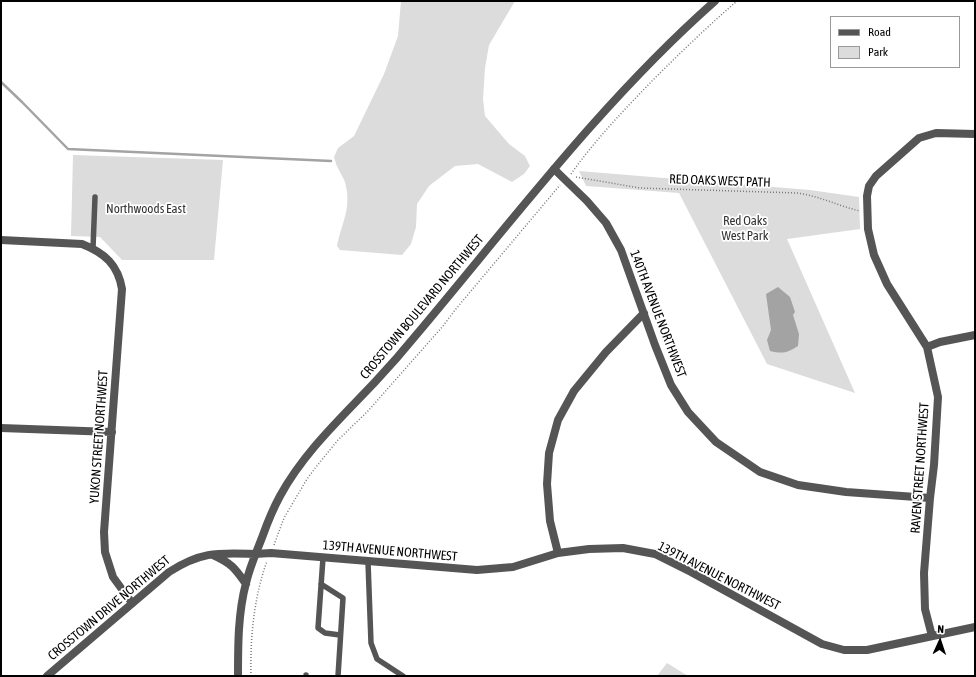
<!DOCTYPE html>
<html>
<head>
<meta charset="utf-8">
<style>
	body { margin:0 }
	#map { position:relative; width:976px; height:677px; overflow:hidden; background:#fff; font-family:"Asap Condensed",sans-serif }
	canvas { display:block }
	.frame { position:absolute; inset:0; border:2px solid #000; pointer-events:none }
	.legend { position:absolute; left:830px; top:16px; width:130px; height:52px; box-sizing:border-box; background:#fff; border:1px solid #999; margin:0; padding:5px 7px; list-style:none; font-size:12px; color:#000 }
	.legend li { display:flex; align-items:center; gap:8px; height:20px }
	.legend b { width:20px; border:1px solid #999 }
	.north { position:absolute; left:920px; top:621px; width:40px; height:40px; -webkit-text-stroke:3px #fff; paint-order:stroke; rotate:3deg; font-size:11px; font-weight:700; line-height:16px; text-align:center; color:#000 }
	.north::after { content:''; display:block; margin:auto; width:14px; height:18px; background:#000; clip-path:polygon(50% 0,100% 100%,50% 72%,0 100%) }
</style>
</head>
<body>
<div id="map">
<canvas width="976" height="677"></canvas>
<div class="frame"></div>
<ul class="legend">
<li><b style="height:5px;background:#555"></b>Road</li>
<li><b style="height:11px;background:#dcdcdc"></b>Park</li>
</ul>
<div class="north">N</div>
</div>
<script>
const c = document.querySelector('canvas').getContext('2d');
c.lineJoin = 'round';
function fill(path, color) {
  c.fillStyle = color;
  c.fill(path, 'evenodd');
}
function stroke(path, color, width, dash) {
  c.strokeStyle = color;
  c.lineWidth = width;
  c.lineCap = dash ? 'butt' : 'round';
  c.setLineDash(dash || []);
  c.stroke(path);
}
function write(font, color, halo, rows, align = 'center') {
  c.font = font + ' "Asap Condensed",sans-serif';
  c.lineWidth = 3.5;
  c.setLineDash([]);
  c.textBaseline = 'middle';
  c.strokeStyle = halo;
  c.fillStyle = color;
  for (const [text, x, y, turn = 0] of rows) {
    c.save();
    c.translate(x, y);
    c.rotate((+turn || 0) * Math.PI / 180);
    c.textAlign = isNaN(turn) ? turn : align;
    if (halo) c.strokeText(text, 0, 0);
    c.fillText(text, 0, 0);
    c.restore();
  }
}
fill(new Path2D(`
	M 401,1 L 515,1 L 489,45 L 485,68 L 483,99 L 485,116 L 509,144 L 525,156 L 530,166 L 524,174 L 512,182 L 478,164 L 455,166 L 429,186 L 417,204 L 416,227 L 411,244 L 402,255 L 340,250 L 337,246 C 342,221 352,209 345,182 C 343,177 340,173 338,168 C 336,165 335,160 334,157 L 338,148 L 354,136 L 384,74 L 398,36 Z
	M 73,155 L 223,160 L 214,260 L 122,260 L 100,237 L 71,236 Z
	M 579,171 L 810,190 L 859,197 L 860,229 L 787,239 L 855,393 L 767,364 L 679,193 L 586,186 Z
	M 667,663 L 688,676 L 657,676 Z`), '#dcdcdc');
fill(new Path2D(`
	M 778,287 L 790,297 L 795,312 L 793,315 L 799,334 L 798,346 C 787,353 783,354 770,351 L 767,340 L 771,330 L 766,294 Z`), '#a3a3a3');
stroke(new Path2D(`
	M 1,82 L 22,102 L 68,149 L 331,161`), '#a3a3a3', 2.5);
stroke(new Path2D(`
	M 571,174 C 595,140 624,110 653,80 C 680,53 708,26 737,1
	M 576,177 L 640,188 L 797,193 C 820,196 838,206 860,211
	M 274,545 L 284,518 L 307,479 L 316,467 L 338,440 L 367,412 L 443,326 L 455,310 L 560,185
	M 251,676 C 250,638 254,597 267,561`), '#777', 1.5, [1, 2]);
stroke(new Path2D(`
	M 93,248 L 95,197
	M 323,558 L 318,628 L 325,633 L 340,635
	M 368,562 L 371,643 L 377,659 L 403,676
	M 321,584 L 343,598 L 338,676
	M 306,676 L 306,675`), '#555', 5.5);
stroke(new Path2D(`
	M 554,169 L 587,201 L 606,223 L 621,250 L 655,345 L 671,385 L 688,412 L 716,442 L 760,472 L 798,485 L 846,492 L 930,498
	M 1,240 L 82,244 C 105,253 118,265 122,289 L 104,532 L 105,552 L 113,577 L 132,603
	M 927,347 L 940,342 L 975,335
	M 1,428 L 112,432
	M 558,553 L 550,521 L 547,484 L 549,453 L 558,420 L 574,391 L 606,352 L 644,313
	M 255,554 L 271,553 L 477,570 L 513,567 L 558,553 L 589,549 L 623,548 L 655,554 L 691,572 L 822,644 L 844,650 L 867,650 L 975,627
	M 932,636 L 925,609 L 924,573 L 930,498 L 934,465 L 938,397 L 927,347 L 887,284 L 874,255 L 868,229 L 867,196 L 869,186 L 876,176 L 919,138 L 936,133 L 975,134`), '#555', 8);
stroke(new Path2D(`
	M 213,555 C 231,563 235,568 246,584
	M 47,676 L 169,572 C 202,551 218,553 255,554
	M 238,676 C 238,645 238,613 246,583 C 250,566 257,551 263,535 C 268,521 273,509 280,496 C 304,452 341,418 375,382 C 390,366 404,350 417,334 C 513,220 603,100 715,1`), '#555', 8);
write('13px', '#000', '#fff', [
	["RED OAKS WEST PATH",720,181,2],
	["CROSSTOWN BOULEVARD NORTHWEST",422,307,-50],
	["140TH AVENUE NORTHWEST",658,314,69],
	["YUKON STREET NORTHWEST",99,437,-86],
	["RAVEN STREET NORTHWEST",920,468,-86],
	["139TH AVENUE NORTHWEST",390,551,5],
	["139TH AVENUE NORTHWEST",719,576,27],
	["CROSSTOWN DRIVE NORTHWEST",109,608,-40]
]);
write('13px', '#333', '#fff', [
	["Northwoods East",146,209],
	["Red Oaks",745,221],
	["West Park",745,236]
]);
</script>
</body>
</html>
